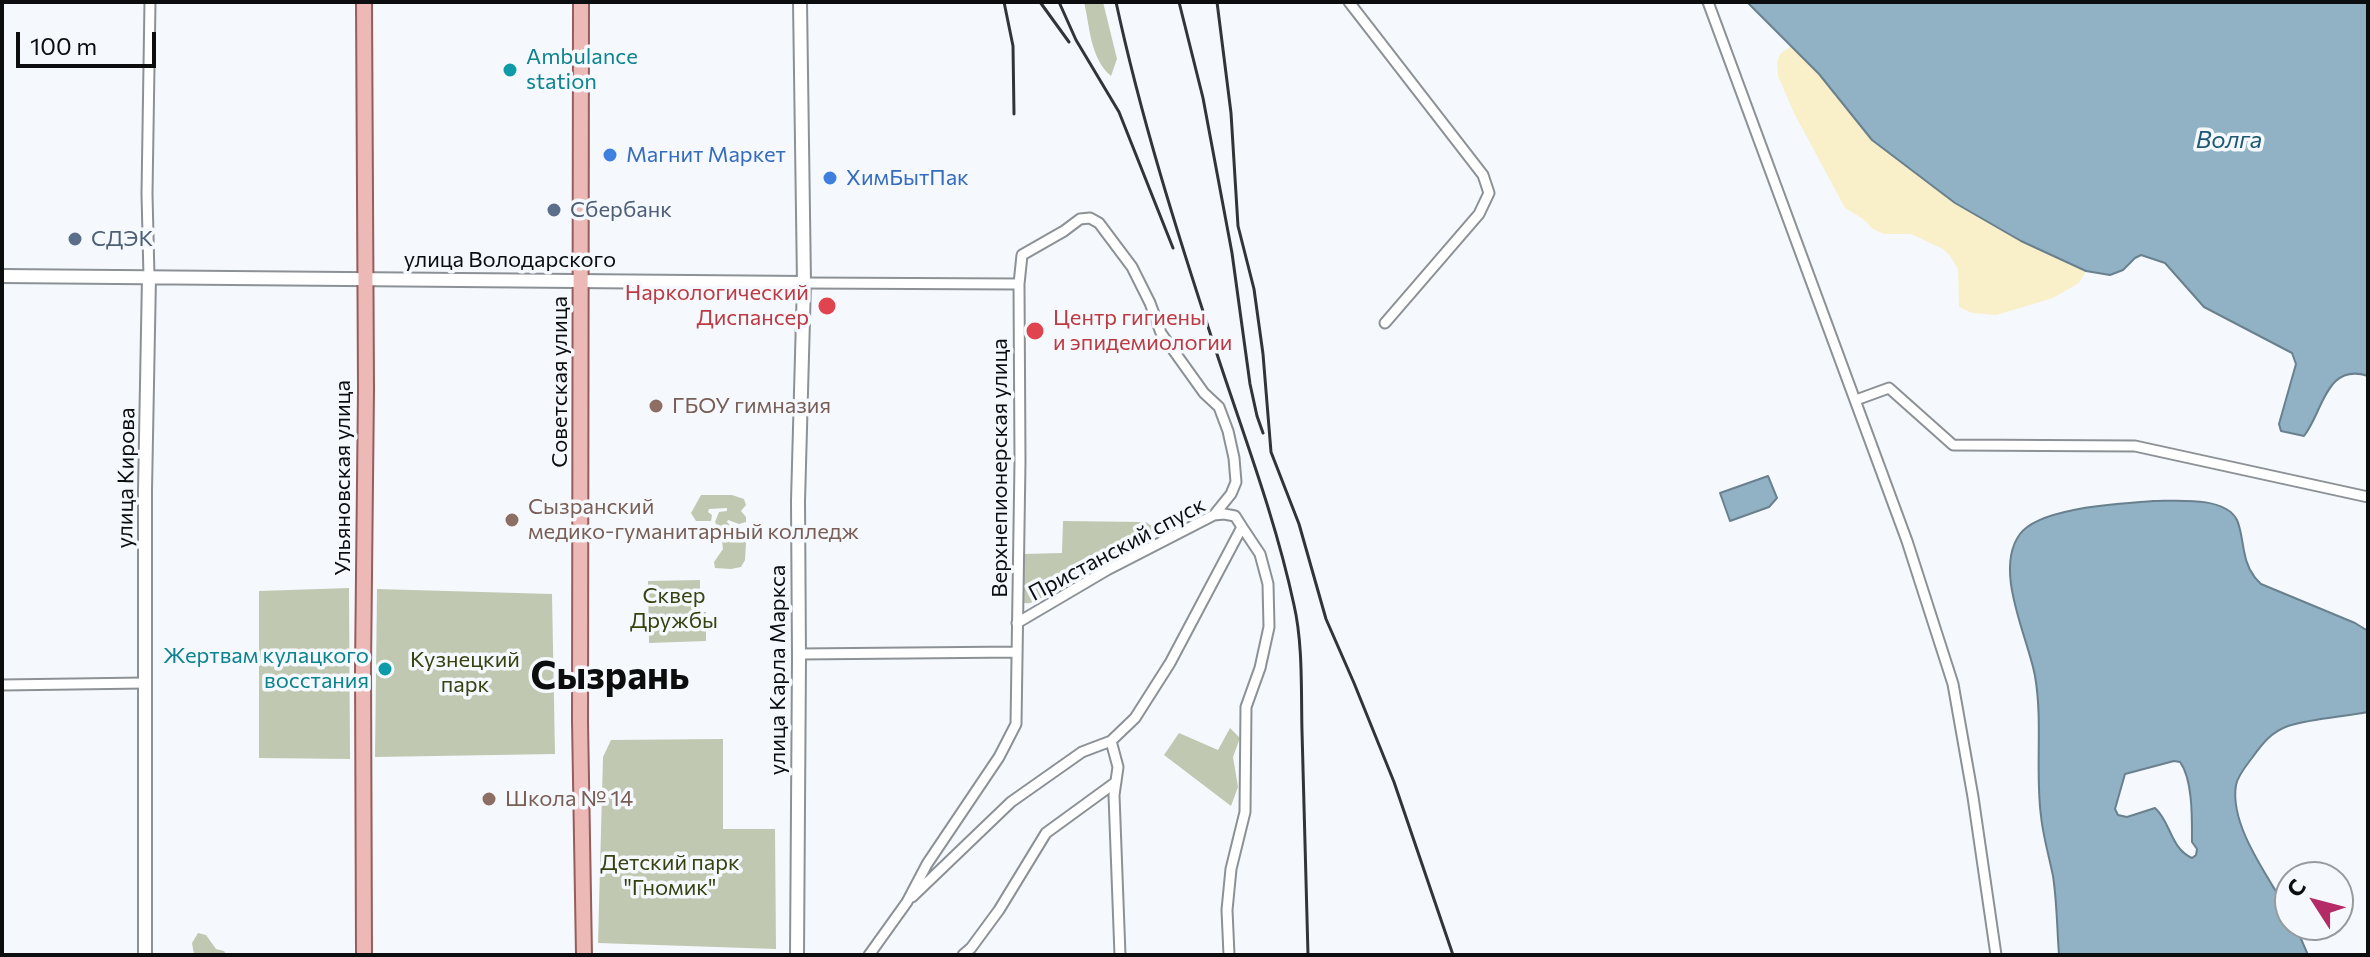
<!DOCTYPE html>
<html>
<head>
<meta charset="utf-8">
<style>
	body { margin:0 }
	#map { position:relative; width:2370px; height:957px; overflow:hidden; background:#f5f9fe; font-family:Commissioner,sans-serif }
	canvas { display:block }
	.frame { position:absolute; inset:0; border:4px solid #0b0d0f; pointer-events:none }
	.north { position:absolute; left:2274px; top:861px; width:80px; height:80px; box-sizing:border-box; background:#f5f9fe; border:2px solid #979b9e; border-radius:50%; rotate:306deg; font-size:22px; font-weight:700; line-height:32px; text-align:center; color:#0b0d0f }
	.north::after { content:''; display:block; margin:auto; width:28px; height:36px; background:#b52b68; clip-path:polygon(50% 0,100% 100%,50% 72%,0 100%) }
	.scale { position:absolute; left:16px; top:32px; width:140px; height:36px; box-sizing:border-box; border:4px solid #0b0d0f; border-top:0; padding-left:10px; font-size:24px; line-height:28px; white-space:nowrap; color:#0b0d0f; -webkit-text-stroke:6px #f5f9fe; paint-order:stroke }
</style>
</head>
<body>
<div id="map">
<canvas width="2370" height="957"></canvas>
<div class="frame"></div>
<div class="north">С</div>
<div class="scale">100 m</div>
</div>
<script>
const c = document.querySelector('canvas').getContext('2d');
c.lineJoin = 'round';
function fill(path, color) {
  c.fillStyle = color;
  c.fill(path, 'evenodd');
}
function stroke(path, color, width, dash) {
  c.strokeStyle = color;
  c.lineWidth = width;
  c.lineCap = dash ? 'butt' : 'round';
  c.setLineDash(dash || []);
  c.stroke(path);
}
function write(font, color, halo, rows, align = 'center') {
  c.font = font + ' Commissioner,sans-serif';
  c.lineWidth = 7;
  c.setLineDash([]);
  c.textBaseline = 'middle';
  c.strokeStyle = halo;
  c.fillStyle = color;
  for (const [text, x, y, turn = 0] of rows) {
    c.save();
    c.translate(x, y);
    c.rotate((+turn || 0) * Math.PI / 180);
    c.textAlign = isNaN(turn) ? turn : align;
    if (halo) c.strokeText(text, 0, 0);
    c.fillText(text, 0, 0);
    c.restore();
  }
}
fill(new Path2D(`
	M 1084,2 L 1103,2 L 1117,59 L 1111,76 C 1090,58 1090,27 1084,2 Z
	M 701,495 L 732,495 L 744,499 L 746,505 L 741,511 L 746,517 L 746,522 L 739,524 L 728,520 L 727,522 L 734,529 L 721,533 L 715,522 L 719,512 L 727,511 L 727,508 L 709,509 L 708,512 L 712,515 L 711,521 L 696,521 L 691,513 Z
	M 1063,521 L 1146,522 L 1153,527 L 1152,534 L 1143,546 L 1127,548 L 1043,597 C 1036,600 1029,606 1022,602 L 1022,554 L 1062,553 Z
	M 722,541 L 744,541 L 746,543 L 745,560 L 741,567 L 731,569 L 715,568 L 714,562 L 723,549 Z
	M 700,580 L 700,612 L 706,612 L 706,641 L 649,643 L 648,581 Z
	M 349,588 L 350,759 L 259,758 L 259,591 Z
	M 377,589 L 552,594 L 555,754 L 375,757 Z
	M 1230,728 L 1240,738 L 1233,757 L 1238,787 L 1231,806 L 1164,755 L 1179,733 L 1218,750 Z
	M 723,739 L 723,829 L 775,829 L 776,949 L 598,943 L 603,757 L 611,740 Z
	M 198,933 L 206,935 L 216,949 L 224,951 L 227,955 L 194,955 L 192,943 Z`), '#c0c8b1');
fill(new Path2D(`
	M 1791,46 L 1819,74 L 1872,140 L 1955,203 L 2021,241 L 2086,271 L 2079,283 L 2053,298 L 1996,315 L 1972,313 L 1959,307 L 1958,269 L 1950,256 L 1943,249 L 1911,234 L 1884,234 L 1873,229 L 1863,219 L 1845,208 L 1794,113 L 1778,76 L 1777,62 L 1780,54 Z`), '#f9efc9');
const water = new Path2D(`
	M 1747,2 L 2368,2 L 2368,376 C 2326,362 2323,412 2304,436 L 2281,431 L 2279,424 L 2296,364 L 2292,353 L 2204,307 L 2165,263 L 2141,255 L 2135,258 L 2123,270 L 2110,275 L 2086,271 L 2021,241 L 1955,203 L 1872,140 L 1819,74 Z
	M 1768,476 L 1777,498 L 1769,507 L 1730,521 L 1720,493 Z
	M 2153,501 C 2176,501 2225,496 2237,520 C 2241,529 2242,541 2244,551 C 2246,564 2251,575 2261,584 L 2355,623 L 2368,631 L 2368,712 C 2342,717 2314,718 2288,726 C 2271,732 2262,744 2252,758 C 2246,766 2238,775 2236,785 C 2229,827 2271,880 2290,915 L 2290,925 L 2295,925 L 2308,955 L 2059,955 C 2057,929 2057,902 2053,876 C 2049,856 2043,836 2041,816 C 2035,770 2043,722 2035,676 C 2028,637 1993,570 2020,534 C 2040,507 2120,504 2153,501 ZM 2174,761 L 2180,762 C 2193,780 2192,819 2192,842 L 2197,849 L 2196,855 L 2192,858 C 2170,848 2171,822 2155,808 L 2127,817 L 2118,815 L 2115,809 L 2125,774 Z`);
fill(water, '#91b1c4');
stroke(water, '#69808e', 2);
const street = new Path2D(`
	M 1349,2 L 1483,175 L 1489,193 L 1479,214 L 1385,323
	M 1708,2 L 1907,541 L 1953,684 L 1973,797 L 1996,955
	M 149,277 L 147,194 L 150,2
	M 804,283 L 1019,284
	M 1856,400 L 1889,388 L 1953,445 L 2135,446 L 2368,497
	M 799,654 L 1017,652
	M 2,685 L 144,683
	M 1111,741 L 1118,767 L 1114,795 L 1120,955
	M 912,897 L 1011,802 L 1082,752 L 1111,741 L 1135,718 L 1170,663 L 1242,527 L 1235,516 L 1224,514 L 1214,515 L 1107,570 L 1017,623
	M 869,955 L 907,902 L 927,864 L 999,757 L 1016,724 L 1020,462 L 1019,284 L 1022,255 L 1064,231 L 1080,219 L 1090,218 L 1099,223 L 1132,267 L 1150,303 L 1161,333 L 1204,393 L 1219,407 L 1228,431 L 1234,458 L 1236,482 L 1231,494 L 1214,515
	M 963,955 L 971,948 L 999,910 L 1046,833 L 1116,782
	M 1229,955 L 1227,910 L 1231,869 L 1245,812 L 1246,707 L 1260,668 L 1269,627 L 1268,584 L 1260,554 L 1242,527`);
const secondary = new Path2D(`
	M 2,276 L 804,283
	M 145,955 L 145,490 L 149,277
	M 797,955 L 799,658 L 798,501 L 804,283 L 800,2`);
const primary = new Path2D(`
	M 581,2 L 580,721 L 584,955
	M 364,955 L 363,668 L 366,389 L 364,2`);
stroke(street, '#8c9196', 13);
stroke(secondary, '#8c9196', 16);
stroke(primary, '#955e5c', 18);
stroke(street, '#fff', 9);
stroke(secondary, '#fff', 12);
stroke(primary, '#ecb9b6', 14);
stroke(new Path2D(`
	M 1004,2 L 1013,46 L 1014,114
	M 1040,2 L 1069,42
	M 1059,2 L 1076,40 L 1119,112 L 1173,248
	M 1116,2 C 1141,118 1177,232 1214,345 C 1242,431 1275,516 1294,605 C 1303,644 1301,691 1302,731 C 1304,806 1306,880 1308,955
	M 1179,2 L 1203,98 L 1232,253 L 1250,384 L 1257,416 L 1263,433
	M 1217,2 L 1231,113 L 1238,226 L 1254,289 L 1263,354 L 1271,452 L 1299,524 L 1326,619 L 1354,683 L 1394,782 L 1453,955`), '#323437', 3);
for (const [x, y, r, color] of [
	[510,70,8,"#0f9aa8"],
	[610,155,8,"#3f7fe0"],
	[830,178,8,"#3f7fe0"],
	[554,210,8,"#5c6f8a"],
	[75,239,8,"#5c6f8a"],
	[827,306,10,"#e0444e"],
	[1035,331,10,"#e0444e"],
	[656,406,8,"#8d6e63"],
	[512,520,8,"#8d6e63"],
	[385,669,8,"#0f9aa8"],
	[489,799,8,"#8d6e63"]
]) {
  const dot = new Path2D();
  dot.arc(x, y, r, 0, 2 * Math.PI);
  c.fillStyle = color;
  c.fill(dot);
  stroke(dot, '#f5f9fe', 3);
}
write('22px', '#0d838f', '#f5f9fe', [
	["Ambulance",526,57],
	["station",526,82],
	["Жертвам кулацкого",369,656,"right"],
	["восстания",369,681,"right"]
], 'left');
write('22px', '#366cbe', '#f5f9fe', [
	["Магнит Маркет",626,155],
	["ХимБытПак",846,178]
], 'left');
write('22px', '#4e5e75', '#f5f9fe', [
	["Сбербанк",570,210],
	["СДЭК",91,239]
], 'left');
write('22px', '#0b0d0f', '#f5f9fe', [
	["улица Володарского",510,260],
	["Советская улица",560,382,-90],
	["Верхнепионерская улица",1000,468,-90],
	["улица Кирова",126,478,-89],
	["Ульяновская улица",343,478,-90],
	["Пристанский спуск",1117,549,-28],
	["улица Карла Маркса",778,670,-90]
]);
write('22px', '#be3a42', '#f5f9fe', [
	["Наркологический",809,293],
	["Диспансер",809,318],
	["Центр гигиены",1053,318,"left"],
	["и эпидемиологии",1053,343,"left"]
], 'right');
write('22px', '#785e54', '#f5f9fe', [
	["ГБОУ гимназия",672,406],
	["Сызранский",528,507],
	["медико-гуманитарный колледж",528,532],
	["Школа № 14",505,799]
], 'left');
write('22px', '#364210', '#f5f9fe', [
	["Сквер",674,596],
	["Дружбы",674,621],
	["Кузнецкий",465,660],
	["парк",465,685],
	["Детский парк",670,863],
	["\"Гномик\"",670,888]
]);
write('italic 24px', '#1e5874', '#f5f9fe', [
	["Волга",2229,140]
]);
write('bold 38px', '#0b0d0f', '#f5f9fe', [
	["Сызрань",610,676]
]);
</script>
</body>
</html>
